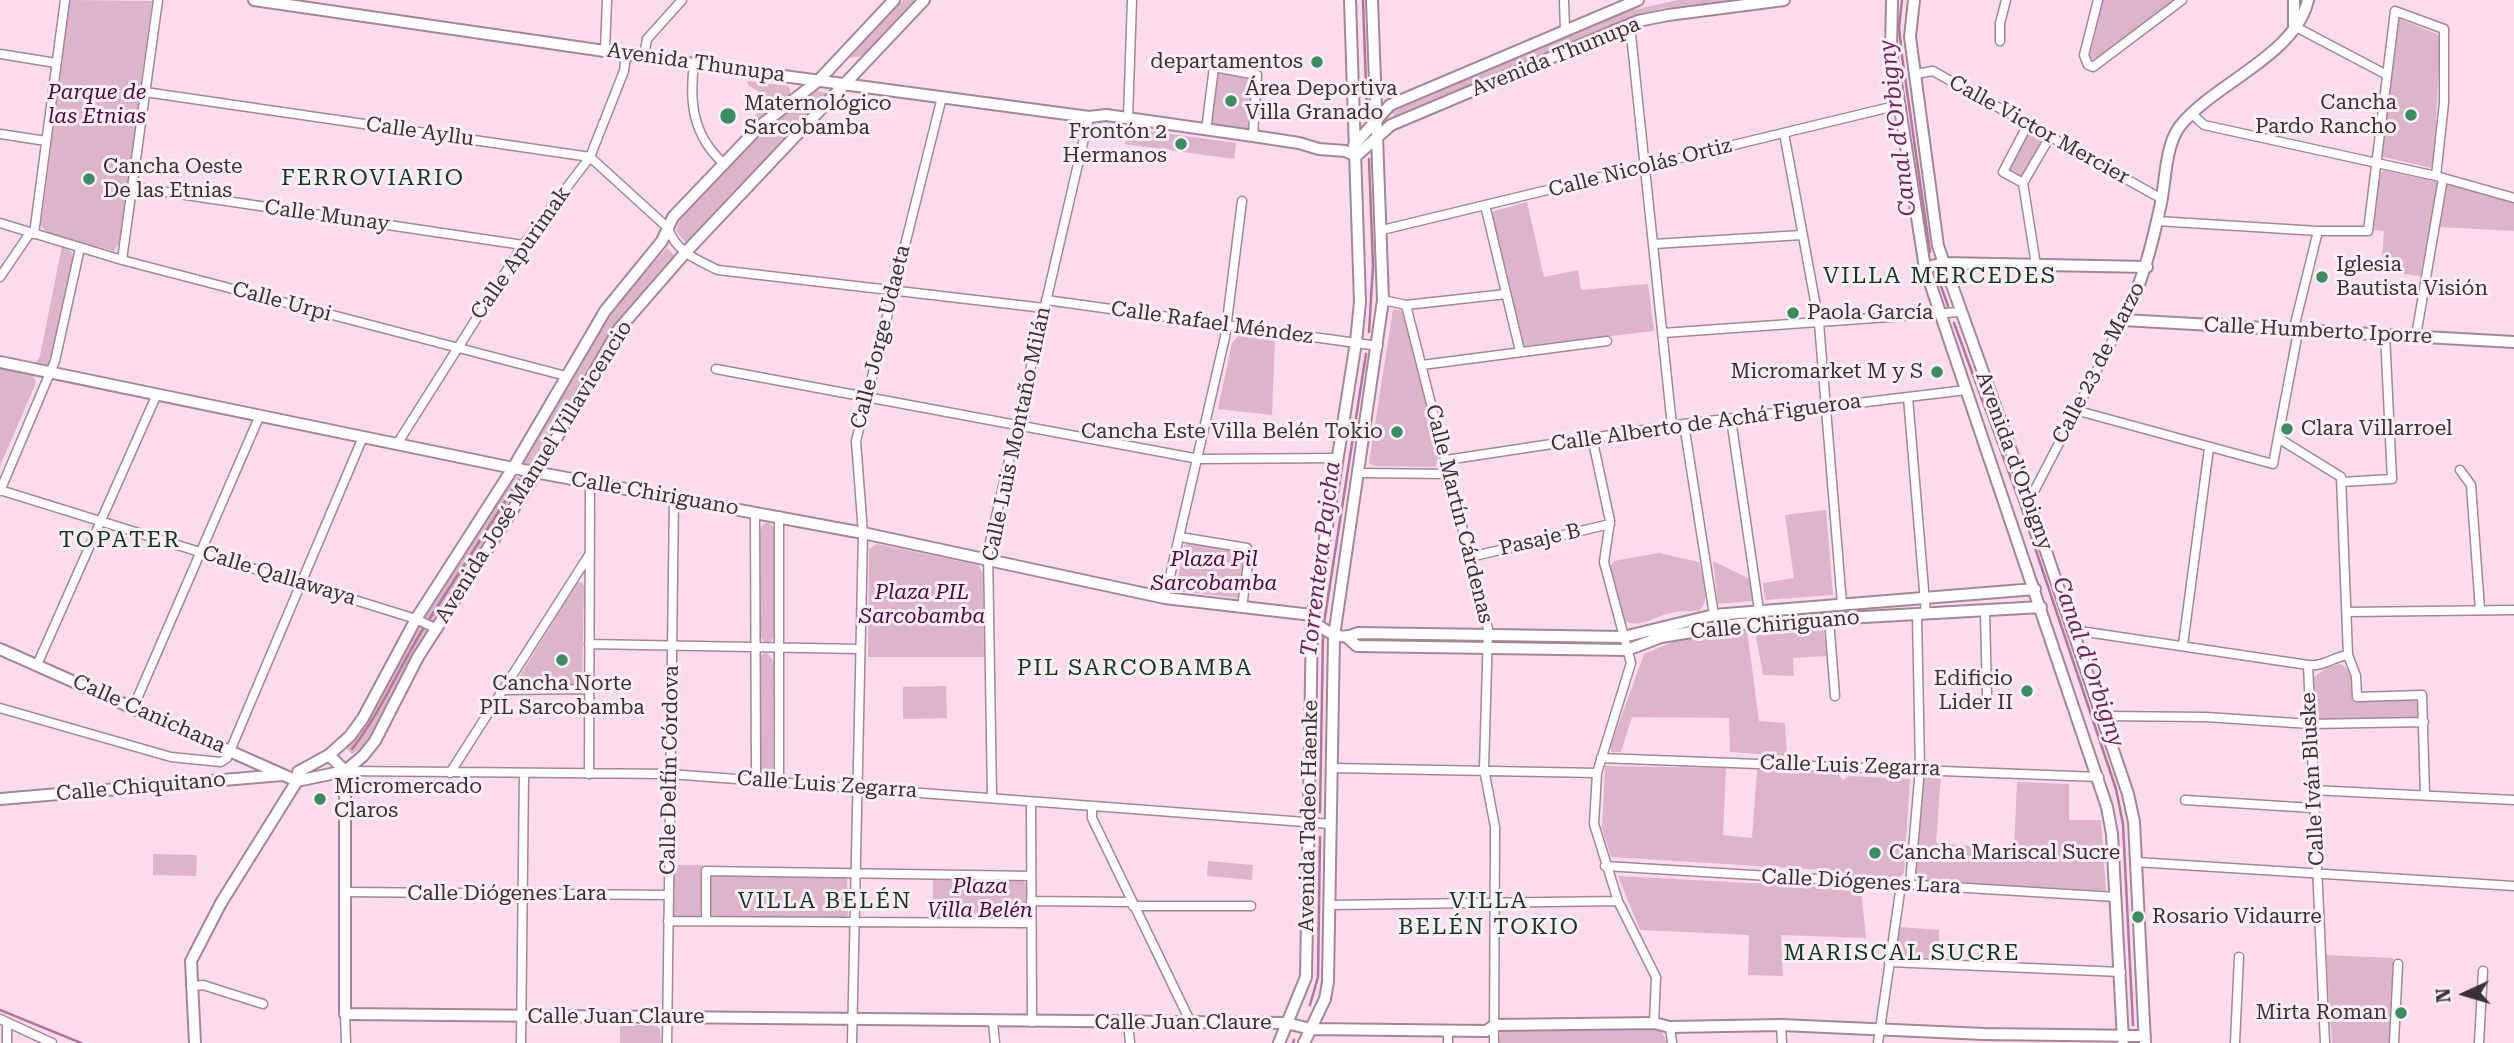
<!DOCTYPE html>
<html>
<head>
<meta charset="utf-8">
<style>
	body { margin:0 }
	#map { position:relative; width:2514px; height:1043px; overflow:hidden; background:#fbdbec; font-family:"Roboto Serif",serif }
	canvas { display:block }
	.north { position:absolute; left:2430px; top:959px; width:70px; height:70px; -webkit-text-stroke:5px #fceef5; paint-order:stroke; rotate:266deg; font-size:19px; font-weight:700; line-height:28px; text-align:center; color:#3c3037 }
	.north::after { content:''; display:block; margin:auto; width:24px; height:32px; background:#3c3037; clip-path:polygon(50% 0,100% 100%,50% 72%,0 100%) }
</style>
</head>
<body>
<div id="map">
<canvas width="2514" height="1043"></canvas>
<div class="north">N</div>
</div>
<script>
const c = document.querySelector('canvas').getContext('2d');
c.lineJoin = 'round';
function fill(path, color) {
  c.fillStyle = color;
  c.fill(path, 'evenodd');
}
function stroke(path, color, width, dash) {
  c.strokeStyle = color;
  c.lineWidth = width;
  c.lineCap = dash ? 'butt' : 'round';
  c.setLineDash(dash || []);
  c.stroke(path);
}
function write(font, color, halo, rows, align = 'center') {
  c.font = font + ' "Roboto Serif",serif';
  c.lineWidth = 6;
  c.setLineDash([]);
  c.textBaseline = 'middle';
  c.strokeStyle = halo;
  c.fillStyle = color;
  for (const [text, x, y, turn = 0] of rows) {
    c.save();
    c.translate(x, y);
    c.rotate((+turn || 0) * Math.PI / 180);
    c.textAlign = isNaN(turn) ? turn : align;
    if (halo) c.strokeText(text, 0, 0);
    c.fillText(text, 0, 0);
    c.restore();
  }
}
fill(new Path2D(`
	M 70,0 L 152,1 L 120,241 L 114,251 L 47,234 L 41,225 Z
	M 903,0 L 914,0 L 862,56 L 849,58 Z
	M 1678,0 L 1734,0 L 1663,8 L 1634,16 L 1394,116 L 1392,112 L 1628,11 Z
	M 2103,0 L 2176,0 L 2093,61 L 2089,56 Z
	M 2400,19 L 2437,34 L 2440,39 L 2434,162 L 2431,168 L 2380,156 L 2397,23 Z
	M 1215,73 L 1254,79 L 1248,129 L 1209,124 Z
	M 747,81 L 788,86 L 790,89 L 790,95 L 754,125 L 753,120 L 762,103 L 761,93 L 748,85 Z
	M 816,90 L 830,94 L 686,243 L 676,231 C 686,191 782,117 816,90 Z
	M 1128,128 L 1236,143 L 1234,159 L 1125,144 Z
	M 2032,132 L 2042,141 L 2021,178 L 2008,170 L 2028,133 Z
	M 2383,170 L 2437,182 L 2421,276 L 2381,271 L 2384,231 L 2372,230 L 2378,178 Z
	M 2446,184 L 2514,203 L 2514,231 L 2439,227 Z
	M 1527,202 L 1544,277 L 1578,270 L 1581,290 L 1648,284 L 1654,331 L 1524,346 L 1491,212 Z
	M 62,246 L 72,252 L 73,258 L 52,361 L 44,368 L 34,366 L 40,356 Z
	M 667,248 L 675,256 L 619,319 L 536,466 L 522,464 L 612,309 Z
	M 1393,309 L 1403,311 L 1439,453 L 1436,467 L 1374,466 L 1369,463 Z
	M 1240,334 L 1275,338 L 1272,415 L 1218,409 L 1232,343 Z
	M 0,369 L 33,376 L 36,383 L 0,466 Z
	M 521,476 L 526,480 L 435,623 L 423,618 L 513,478 Z
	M 1826,510 L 1833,595 L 1765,600 L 1763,583 L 1794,578 L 1785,515 Z
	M 768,522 L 776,529 L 775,637 L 767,644 L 759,636 L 760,531 L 763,524 Z
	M 1189,542 L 1246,553 L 1238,598 L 1176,591 L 1184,546 Z
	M 877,544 L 978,565 L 983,573 L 984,657 L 868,657 L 869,549 Z
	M 1659,553 L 1699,562 C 1702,577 1712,598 1699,611 C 1690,611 1680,611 1671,613 C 1655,616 1637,631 1622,619 L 1610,567 L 1614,561 Z
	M 1713,561 L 1750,579 L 1753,601 L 1718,604 Z
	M 582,582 L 584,586 L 582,685 L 515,684 L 577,583 Z
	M 421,625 L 429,630 L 428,635 C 414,661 376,744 352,754 L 345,747 Z
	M 1823,626 L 1827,656 L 1793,658 L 1794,676 L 1763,675 L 1755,630 Z
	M 1747,630 L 1759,721 L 1785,723 L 1787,756 L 1730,752 L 1729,718 L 1632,717 L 1621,752 L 1611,752 L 1611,745 L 1644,654 L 1680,639 Z
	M 767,653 L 774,662 L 773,771 L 766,779 L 759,776 L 759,661 L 762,654 Z
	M 2341,664 L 2353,674 L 2354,701 L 2414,699 L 2420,707 L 2420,714 L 2414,719 L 2314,721 L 2314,677 L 2329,666 Z
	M 946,686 L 947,718 L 903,719 L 903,687 Z
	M 1605,766 L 1726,768 L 1723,835 L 1752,838 L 1757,770 L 1838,774 L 1843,780 L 1848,776 L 1910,779 L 1904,873 L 1900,877 L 1847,875 L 1841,871 L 1611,857 L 1602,829 Z
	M 1941,775 L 1936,843 L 2014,850 L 2017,782 L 2069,784 L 2069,820 L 2101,820 L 2106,891 L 1915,880 L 1924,776 Z
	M 153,854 L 197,855 L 196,876 L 153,875 Z
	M 1208,861 L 1253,865 L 1252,880 L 1207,876 Z
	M 674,865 L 703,865 L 700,917 L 674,916 Z
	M 713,875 L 847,876 L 848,915 L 844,919 L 715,917 L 710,913 L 710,880 Z
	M 1618,876 L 1861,889 L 1866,938 L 1781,935 L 1783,976 L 1748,975 L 1749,935 L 1640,930 Z
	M 933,877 L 1023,879 L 1026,885 L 1026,915 L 1021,920 L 933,920 Z
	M 1899,927 L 1939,930 L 1940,958 L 1893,956 Z
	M 2326,955 L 2393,958 L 2390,1043 L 2332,1043 Z
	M 620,1025 L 655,1025 L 660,1029 L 661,1043 L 620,1043 Z
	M 1505,1028 L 1661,1030 L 1667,1043 L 1499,1043 L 1501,1030 Z`), '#deb4cb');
stroke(new Path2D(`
	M 1363,0 L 1367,114
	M 1902,0 L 1899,28 L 1902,56 L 1930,252
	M 1369,159 L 1373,266 L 1369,332
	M 1936,272 L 1948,306
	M 1954,323 L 2020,503 L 2116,789 L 2123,824 L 2133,1025
	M 430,618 L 519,480
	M 1324,623 L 1366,354
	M 352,749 C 381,712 399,668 423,629
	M 1320,812 L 1323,634
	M 1310,1005 L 1318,977 L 1320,837
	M 0,1010 L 81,1043
	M 1293,1043 L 1294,1040`), '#b17698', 2.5);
const street = new Path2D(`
	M 1564,0 L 1565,30
	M 2098,0 L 2084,55 L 2088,65 L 2093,67 L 2182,0
	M 1630,25 L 1672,426
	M 2294,26 L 2387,75
	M 2000,41 L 2000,23 L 2006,0
	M 605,50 L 607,0
	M 0,54 L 56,63
	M 644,56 L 647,39 L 682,0
	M 694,64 C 689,103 693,135 723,163
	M 1915,74 L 1933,71 L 2162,199
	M 145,92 L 590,157 L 668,228 C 676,252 697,260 718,270 L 1044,308
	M 2192,114 L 2204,125 L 2436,176 L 2514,198
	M 1128,118 L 1132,0
	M 1206,130 L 1214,67 L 1257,75 L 1253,136
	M 1784,133 L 1819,323 L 1842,604
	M 0,134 L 46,141
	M 2023,183 L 2003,172 L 2028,124
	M 132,187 L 523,245
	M 1485,205 L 1520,351
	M 2157,221 L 2318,231 L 2368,231 L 2395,11 L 2444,29 L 2444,103 L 2436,176
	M 0,223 L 122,260 L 566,376
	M 1382,230 L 1899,105
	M 34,234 L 65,0
	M 1654,244 L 1802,235
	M 122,260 L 158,0
	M 2036,265 L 2023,183 L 2051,135
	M 0,277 L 30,233
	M 1046,300 L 1378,346
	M 1383,300 L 1406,305 L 1488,629 L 1484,769 L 1495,827 L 1494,1043
	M 1406,305 L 1506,294
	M 2293,332 L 2318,231
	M 1663,333 L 1960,312
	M 2416,336 L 2443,178
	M 1422,365 L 1607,341
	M 716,369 L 1199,459 L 1337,458
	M 1908,397 L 1926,614
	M 2075,410 L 2273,464 L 2298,332
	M 1731,419 L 1760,617
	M 1684,424 L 1714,615
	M 1592,437 L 1610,521 L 1604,562 L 1631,663 L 1597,773 L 1594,824 L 1618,901 L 1656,977 L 1654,1023
	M 397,444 L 523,245 L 590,157 L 624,71 L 626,54
	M 1446,460 L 1684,424 L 1966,390
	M 2460,470 L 2471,485 L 2480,610
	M 1358,473 L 1450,474
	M 2342,482 L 2392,479 L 2385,334
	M 0,490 L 416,619 L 437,629
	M 0,491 L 55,361 L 80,248
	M 2029,501 L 2123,320
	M 755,512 L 756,780
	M 1180,537 L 1247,548 L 1249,557 L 1242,607
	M 1470,557 L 1610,524
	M 1165,598 L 1225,337 L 1242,201
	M 1985,611 L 1987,696
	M 2348,612 L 2514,610
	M 1829,619 L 1835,696
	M 2073,630 L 2308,665 C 2323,667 2333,657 2348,655 L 2341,477 L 2278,438
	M 589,644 L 860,649
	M 2183,645 L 2209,448
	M 2348,655 L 2356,676 L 2357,697 L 2422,695 L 2425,795
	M 37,665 L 157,394
	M 2308,665 L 2325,1043
	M 503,690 L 589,689
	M 0,708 L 171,757 L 221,762 L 227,758 L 363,437
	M 133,708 L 260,415
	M 2102,716 L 2206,717 L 2310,724 L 2424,722
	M 1601,758 L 2099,777
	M 1331,768 L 1597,773
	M 346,771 L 670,774 L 1331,824
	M 450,773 L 589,555
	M 589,774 L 590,483
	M 779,781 L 779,516
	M 2312,790 L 2514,800
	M 992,798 L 988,551 L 1089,117
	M 2185,800 L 2313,808
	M 1031,803 L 1032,1022
	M 1092,807 L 1092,818 L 1191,1023
	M 2136,862 L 2514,886
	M 1605,866 L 2116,897
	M 1910,885 L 1920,768 L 1917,615
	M 346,892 L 668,895
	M 1031,901 L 1131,902
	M 1330,905 L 1618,901
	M 1133,906 L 1251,906
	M 668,921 L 1031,923
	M 706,921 L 706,871 L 1031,876
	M 1889,962 L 2121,972
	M 191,986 L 203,985 L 263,1004
	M 345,1014 L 346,1043
	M 0,1019 L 52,1043
	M 7,1022 L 7,1043
	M 993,1022 L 995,1043
	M 1128,1023 L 1130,1043
	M 1781,1025 L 1782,1043
	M 1670,1027 L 1672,1043
	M 1448,1030 L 1448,1043
	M 521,1043 L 524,773
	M 667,1043 L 674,497
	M 852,1043 L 863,533 L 856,441 L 942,97
	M 1878,1043 L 1901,885
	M 2235,1043 L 2239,957
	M 2394,1043 L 2398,964
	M 2479,1043 L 2483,971`);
const secondary = new Path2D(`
	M 254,0 L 694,64 L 1089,117 L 1106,115 L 1253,136 L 1299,143 L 1319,149 L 1345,151 L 1356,156 L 1391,125 L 1638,21 L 1668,15 L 1784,0
	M 1892,0 L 1891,51 L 1925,268 L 2107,807 L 2112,834 L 2123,1040
	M 1914,0 L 1910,37 L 1938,246 L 2029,501 L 2128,794 L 2134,822 L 2145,1043
	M 2294,0 L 2294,26
	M 2308,0 C 2295,56 2214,83 2180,126 C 2165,146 2166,179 2161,203 C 2152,245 2143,282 2123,320 L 2514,342
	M 1354,145 L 1390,105 L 1638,0
	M 1925,268 L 1943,263 L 2147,267
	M 0,362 L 513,468 L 863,533 L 1165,598 L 1312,615
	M 1312,621 C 1328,632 1339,642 1358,633 L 1623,637 L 1714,615 L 2035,589
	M 1348,638 L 1357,646 L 1627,650 L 1661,637 L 1740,624 L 2041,607
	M 0,649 L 297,781 L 345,771 L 363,756 L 375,741 L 418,657 L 537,472 L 619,329 L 685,253 L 924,0
	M 329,755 L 345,771 L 345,1014 L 1286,1023 L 1311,1029 L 1486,1031 L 1495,1025 L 1654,1023 L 1670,1027 L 1781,1025 L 1984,1034 L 2145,1036
	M 0,799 L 282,775
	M 195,1043 L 191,961 L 221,903 L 297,781 L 298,772 L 329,755 L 350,736 L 363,718 L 416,619 L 513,468 L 605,311 L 662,241 L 673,217 L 760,126 L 818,81 L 894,0
	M 1279,1043 L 1306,977 L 1312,621 L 1356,342 L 1360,302 L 1350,0
	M 1304,1043 L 1325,999 L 1328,982 L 1334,636 L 1383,300 L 1372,0`);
stroke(street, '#a48797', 11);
stroke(secondary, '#a48797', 14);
stroke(street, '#fff', 8);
stroke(secondary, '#fff', 10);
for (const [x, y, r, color] of [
	[1317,62,7,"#398e61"],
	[1231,101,7,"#398e61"],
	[2411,115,7,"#398e61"],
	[728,116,9,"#398e61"],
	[1181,144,7,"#398e61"],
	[89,179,7,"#398e61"],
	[2322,277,7,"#398e61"],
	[1793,313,7,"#398e61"],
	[1937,372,7,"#398e61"],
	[2287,429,7,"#398e61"],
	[1397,432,7,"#398e61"],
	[562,660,7,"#398e61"],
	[2027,691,7,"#398e61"],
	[320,799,7,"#398e61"],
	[1875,853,7,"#398e61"],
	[2138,917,7,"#398e61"],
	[2401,1013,7,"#398e61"]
]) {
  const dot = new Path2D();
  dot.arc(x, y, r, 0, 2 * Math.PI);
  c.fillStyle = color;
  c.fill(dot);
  stroke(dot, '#fceef5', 2.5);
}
write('21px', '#3c3037', '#fceef5', [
	["Avenida Thunupa",1556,57,-22],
	["Avenida Thunupa",696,63,8],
	["Calle Victor Mercier",2039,130,29],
	["Calle Ayllu",420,132,8],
	["Calle Nicolás Ortiz",1640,168,-14],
	["Calle Munay",327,216,8],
	["Calle Apurimak",521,253,-55],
	["Calle Urpi",282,302,15],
	["Calle Rafael Méndez",1212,323,8],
	["Calle Humberto Iporre",2318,331,3],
	["Calle Jorge Udaeta",881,337,-76],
	["Calle 23 de Marzo",2099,363,-63],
	["Calle Alberto de Achá Figueroa",1706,423,-8],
	["Calle Luis Montaño Milán",1017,434,-78],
	["Avenida d'Orbigny",2014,461,70],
	["Avenida José Manuel Villavicencio",534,472,-58],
	["Calle Chiriguano",655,494,10],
	["Calle Martín Cárdenas",1459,514,76],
	["Pasaje B",1540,540,-13],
	["Calle Qallawaya",279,576,17],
	["Calle Chiriguano",1775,625,-5],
	["Calle Canichana",149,714,24],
	["Calle Luis Zegarra",1850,766,2],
	["Calle Delfín Córdova",670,770,-89],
	["Calle Iván Bluske",2313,779,-93],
	["Calle Luis Zegarra",827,785,4],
	["Calle Chiquitano",141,787,-5],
	["Avenida Tadeo Haenke",1309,816,-89],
	["Calle Diógenes Lara",1861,882,3],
	["Calle Diógenes Lara",507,894],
	["Calle Juan Claure",616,1017],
	["Calle Juan Claure",1183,1023]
]);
write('21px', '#3c3037', '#fceef5', [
	["departamentos",1303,62,"right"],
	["Área Deportiva",1245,89],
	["Villa Granado",1245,113],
	["Cancha",2397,103,"right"],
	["Pardo Rancho",2397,127,"right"],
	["Maternológico",744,104],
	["Sarcobamba",744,128],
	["Frontón 2",1167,132,"right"],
	["Hermanos",1167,156,"right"],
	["Cancha Oeste",103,167],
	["De las Etnias",103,191],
	["Iglesia",2336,265],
	["Bautista Visión",2336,289],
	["Paola García",1807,313],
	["Micromarket M y S",1923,372,"right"],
	["Clara Villarroel",2301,429],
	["Cancha Este Villa Belén Tokio",1383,432,"right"],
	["Edificio",2013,679,"right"],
	["Lider II",2013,703,"right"],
	["Cancha Norte",562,684,"center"],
	["PIL Sarcobamba",562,708,"center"],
	["Micromercado",334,787],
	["Claros",334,811],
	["Cancha Mariscal Sucre",1889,853],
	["Rosario Vidaurre",2152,917],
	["Mirta Roman",2387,1013,"right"]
], 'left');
write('italic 21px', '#51073b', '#fceef5', [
	["Parque de",97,93],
	["las Etnias",97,117],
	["Plaza Pil",1214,560],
	["Sarcobamba",1214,584],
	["Plaza PIL",922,593],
	["Sarcobamba",922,617],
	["Plaza",980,887],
	["Villa Belén",980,911]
]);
write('italic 23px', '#6e2554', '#fceef5', [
	["Canal d'Orbigny",1898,128,-97],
	["Torrentera Pajcha",1321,559,-83],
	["Canal d'Orbigny",2088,662,71]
]);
c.letterSpacing = '2px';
write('23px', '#0f3923', '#fceef5', [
	["FERROVIARIO",373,178],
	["VILLA MERCEDES",1940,276],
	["TOPATER",120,540],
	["PIL SARCOBAMBA",1135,668],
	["VILLA BELÉN",825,901],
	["VILLA",1489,901],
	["BELÉN TOKIO",1489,927],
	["MARISCAL SUCRE",1902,953]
]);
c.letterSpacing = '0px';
</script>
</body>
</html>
